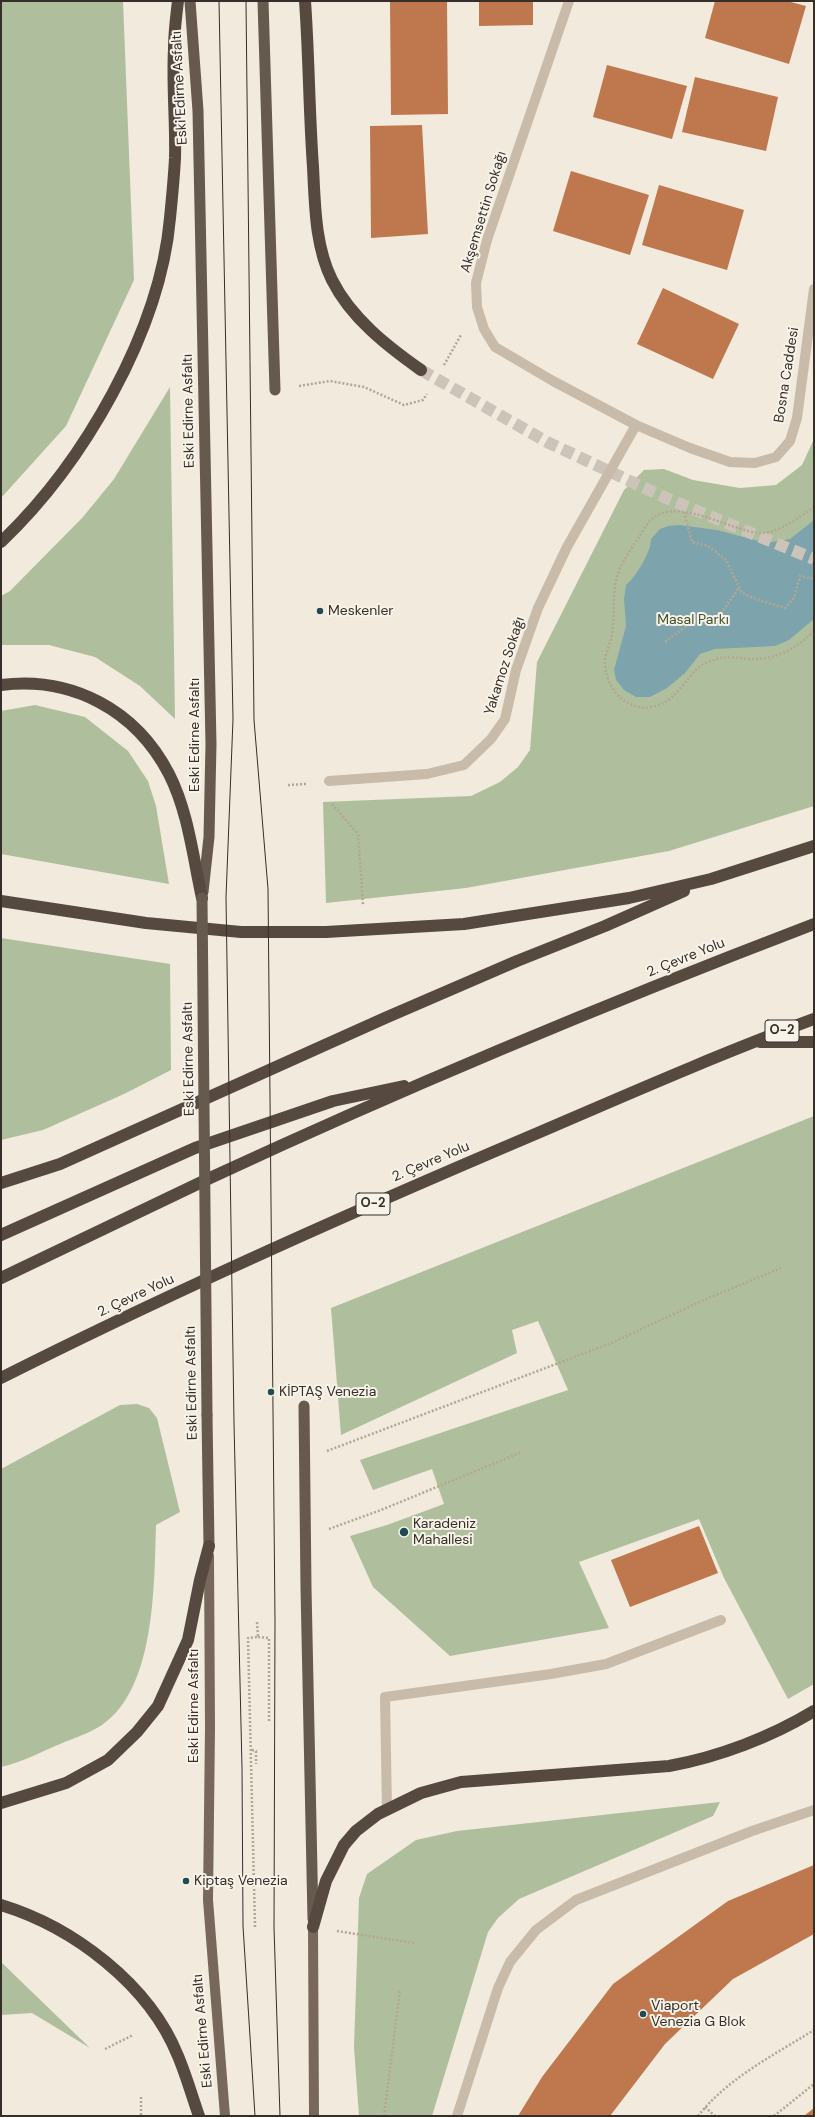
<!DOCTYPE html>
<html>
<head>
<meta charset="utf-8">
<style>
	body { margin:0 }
	#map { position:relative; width:815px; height:2117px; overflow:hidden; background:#f1eadd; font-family:"DM Sans",sans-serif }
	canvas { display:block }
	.frame { position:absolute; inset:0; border:2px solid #362e29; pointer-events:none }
</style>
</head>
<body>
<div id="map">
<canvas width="815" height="2117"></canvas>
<div class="frame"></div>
</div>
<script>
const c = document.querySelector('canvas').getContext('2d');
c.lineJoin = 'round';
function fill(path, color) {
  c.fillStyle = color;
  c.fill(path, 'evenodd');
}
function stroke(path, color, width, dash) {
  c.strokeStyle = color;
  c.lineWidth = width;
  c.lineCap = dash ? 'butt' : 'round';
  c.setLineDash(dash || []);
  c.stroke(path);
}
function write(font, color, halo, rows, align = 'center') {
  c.font = font + ' "DM Sans",sans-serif';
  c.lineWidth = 4;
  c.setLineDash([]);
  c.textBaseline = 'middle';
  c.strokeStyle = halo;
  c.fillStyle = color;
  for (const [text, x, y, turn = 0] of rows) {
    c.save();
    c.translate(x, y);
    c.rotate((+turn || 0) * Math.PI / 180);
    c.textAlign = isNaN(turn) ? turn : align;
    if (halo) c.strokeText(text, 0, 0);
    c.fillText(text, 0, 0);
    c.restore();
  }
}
fill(new Path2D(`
	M 1,1 L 123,1 L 134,280 L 66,426 L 1,498 Z
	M 170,387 L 175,719 L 140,686 L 95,657 L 49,645 L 1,645 L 1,596 L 10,591 L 83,517 L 114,479 Z
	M 814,439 L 814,806 L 669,851 L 466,888 L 326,903 L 323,802 L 471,796 L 500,782 L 518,767 L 530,750 L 537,662 L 624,490 L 644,470 L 664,469 L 693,480 L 740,488 L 776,485 L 802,465 Z
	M 35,705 L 85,717 L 128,751 L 148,781 L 156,806 L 169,884 L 1,854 L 1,711 Z
	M 1,938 L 170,964 L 171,1070 L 124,1094 L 43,1130 L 1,1140 Z
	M 814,1116 L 814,1684 L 788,1699 L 724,1578 L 699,1519 L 579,1562 L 609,1628 L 450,1656 L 373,1587 L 350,1536 L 387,1525 L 444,1504 L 432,1469 L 373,1490 L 360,1460 L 568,1390 L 538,1321 L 512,1330 L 517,1353 L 341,1435 L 331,1308 Z
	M 137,1404 L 149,1408 L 157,1418 L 180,1512 L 156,1525 C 154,1584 156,1688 102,1725 C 90,1733 74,1738 60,1744 C 41,1752 22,1762 1,1767 L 1,1469 L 120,1405 Z
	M 720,1802 L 713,1816 L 519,1899 L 498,1918 L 488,1932 L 432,2116 L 359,2116 L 354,2047 L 359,1898 L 367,1874 L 416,1840 L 457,1831 Z
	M 1,1962 L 90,2048 L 32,2013 L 1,2015 Z`), '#afbf9d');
fill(new Path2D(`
	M 814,520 L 814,619 L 789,640 L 775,646 L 715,649 L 700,654 L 685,673 L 667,688 L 650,697 L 636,697 L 624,690 L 616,680 L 614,670 L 626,626 L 624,599 L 626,585 C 636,577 651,552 651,539 L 660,529 L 668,526 L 679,525 L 717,530 L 766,543 L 790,539 Z`), '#7da4ac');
fill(new Path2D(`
	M 390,1 L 447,1 L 448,114 L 391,115 Z
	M 479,1 L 533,1 L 533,25 L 479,26 Z
	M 715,1 L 787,1 L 806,6 L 789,64 L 705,38 Z
	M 607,65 L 687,86 L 672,139 L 593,117 Z
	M 695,77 L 778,97 L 766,151 L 682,132 Z
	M 422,125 L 428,234 L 371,238 L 370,126 Z
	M 571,171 L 649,195 L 630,255 L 553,231 Z
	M 659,185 L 744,210 L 727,270 L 642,245 Z
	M 663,288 L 739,324 L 713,379 L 637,344 Z
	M 699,1526 L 718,1573 L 630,1607 L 611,1560 Z
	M 814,1865 L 814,1934 L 733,1979 L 665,2044 L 610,2116 L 518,2116 L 542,2077 L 613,1984 L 728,1901 Z
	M 814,2108 L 814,2116 L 804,2116 Z`), '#bf774d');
stroke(new Path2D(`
	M 421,370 L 547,442 L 666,498 L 814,559`), '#ccc4b9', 12, [12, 6]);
stroke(new Path2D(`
	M 444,365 L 461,335
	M 299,386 L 330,381 L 364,387 L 404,405 L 423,400 L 427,394
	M 814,507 C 799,517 780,533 760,533 C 733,532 680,497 653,518 C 647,522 643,531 639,537 C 631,549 621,563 617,577 C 612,595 615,615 612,634 C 611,642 606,651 605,660 C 604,685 623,711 651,707 C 674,704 683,682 698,668 C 703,663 711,661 717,659 C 730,655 741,659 753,659 C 778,659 797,648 814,631
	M 684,512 L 692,542 L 708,546 L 726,560 L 742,593 L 753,598 L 785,608 L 794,598 L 800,576 L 814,579
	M 665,642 L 693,621 L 714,617 L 722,612 L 739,588
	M 288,785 L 306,784
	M 332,804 L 358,834 L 363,905
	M 327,1451 L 614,1342 L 697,1303 L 781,1268
	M 329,1529 L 381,1510 L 522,1452
	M 258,1637 L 269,1638 L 269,1723
	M 252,1750 L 256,1751 L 256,1764
	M 255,1927 L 248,1638 L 258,1637 L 257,1622
	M 337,1931 L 414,1943
	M 105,2049 L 133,2035
	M 141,2097 L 141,2116
	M 705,2107 L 715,2116
	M 384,2116 L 400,1990
	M 698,2116 C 728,2078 774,2055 814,2030
	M 774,2116 L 814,2084`), '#b4a693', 2.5, [2, 2]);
stroke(new Path2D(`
	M 457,2116 L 498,1988 L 510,1962 L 536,1930 L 576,1900 L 752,1831 L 814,1810`), '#c8bba9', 10);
stroke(new Path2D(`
	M 569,1 L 487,240 L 476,283 L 477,307 L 484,329 L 495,347 L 553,381 L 636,425 L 690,448 L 730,462 L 755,463 L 776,457 L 790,441 L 797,418 L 814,289
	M 329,781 L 427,774 L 464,765 L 491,739 L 505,719 L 516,670 L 538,608 L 567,547 L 636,425
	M 387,1810 L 385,1697 L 551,1674 L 606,1664 L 721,1620`), '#c8bba9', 10);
stroke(new Path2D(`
	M 209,1556 L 210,1728 L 208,1900 L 225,2116
	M 313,1927 L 314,2116`), '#77685b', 10);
stroke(new Path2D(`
	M 190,1 L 198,111 L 211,744 L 209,837 L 203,892
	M 263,1 L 275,390
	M 304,1406 L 306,1588 L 313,1919
	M 207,1415 L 209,1546`), '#66594e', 11);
stroke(new Path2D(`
	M 305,1 C 309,56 309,112 313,167 C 315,205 315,246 332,280 C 351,318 387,346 421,370
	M 1,542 C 83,464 160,332 170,218 C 172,198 174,178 175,158 C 176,122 172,85 174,49 C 174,33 176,17 178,1
	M 1,685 C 72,676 136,710 169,774 C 188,811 193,857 202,898
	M 1,901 L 146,923 L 241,932 L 326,932 L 464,924 L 629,898 L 711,879 L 814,846
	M 760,1042 L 814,1042
	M 1,1183 L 60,1164 L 385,1018 L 517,961 L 605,926 L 684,891
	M 1,1235 L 195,1148 L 333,1101 L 404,1086
	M 1,1278 C 71,1245 140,1211 210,1178 C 408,1086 610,1002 814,924
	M 1,1378 C 175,1290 354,1211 533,1135 C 626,1095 719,1054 814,1019
	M 1,1803 L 66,1783 L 108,1760 L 137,1732 L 158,1706 L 188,1640 L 200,1580 L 209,1546
	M 1,1905 C 73,1927 149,1984 178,2056 C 186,2075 192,2096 199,2116
	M 313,1927 L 326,1881 L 344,1845 L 356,1831 L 378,1814 L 421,1793 L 461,1782 L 669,1766 C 719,1757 771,1737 814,1711`), '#564a40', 12);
stroke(new Path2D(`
	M 219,1 L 233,719 L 226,897 L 234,1423 L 242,1768 L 243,1926 L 255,2116
	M 246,1 L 254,720 L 268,889 L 275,1620 L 274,1927 L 280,2116`), '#362e29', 1);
stroke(new Path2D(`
	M 202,898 L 207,1415`), '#66594e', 11);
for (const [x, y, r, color] of [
	[320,611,4,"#214a55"],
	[271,1392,4,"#214a55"],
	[404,1532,5,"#214a55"],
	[186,1881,4,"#214a55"],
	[643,2014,4,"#214a55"]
]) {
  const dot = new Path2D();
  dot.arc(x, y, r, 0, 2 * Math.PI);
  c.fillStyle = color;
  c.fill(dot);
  stroke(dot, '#f8f3e9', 1.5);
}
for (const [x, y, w] of [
	[782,1031,34],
	[373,1204,34]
]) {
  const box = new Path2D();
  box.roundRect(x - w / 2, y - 11, w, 22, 3);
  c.fillStyle = '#f8f3e9';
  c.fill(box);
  stroke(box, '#362e29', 1);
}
write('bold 13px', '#362e29', null, [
	["O-2",782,1031],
	["O-2",373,1204]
]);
write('14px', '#362e29', '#f8f3e9', [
	["Eski Edirne Asfaltı",180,88,-93],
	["Akşemsettin Sokağı",484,212,-73],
	["Bosna Caddesi",787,375,-81],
	["Eski Edirne Asfaltı",189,411,-91],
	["Yakamoz Sokağı",505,666,-72],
	["Eski Edirne Asfaltı",195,735,-90],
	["2. Çevre Yolu",686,958,-22],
	["Eski Edirne Asfaltı",189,1059,-91],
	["2. Çevre Yolu",431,1162,-23],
	["2. Çevre Yolu",136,1296,-25],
	["Eski Edirne Asfaltı",192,1383,-91],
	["Eski Edirne Asfaltı",194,1706,-90],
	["Eski Edirne Asfaltı",203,2031,-95]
]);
write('14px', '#362e29', '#f8f3e9', [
	["Meskenler",328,611],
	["KİPTAŞ Venezia",279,1392],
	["Karadeniz",413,1524],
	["Mahallesi",413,1540],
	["Kiptaş Venezia",194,1881],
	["Viaport",651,2006],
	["Venezia G Blok",651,2022]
], 'left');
write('14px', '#40522e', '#f8f3e9', [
	["Masal Parkı",693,620]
]);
</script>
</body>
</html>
